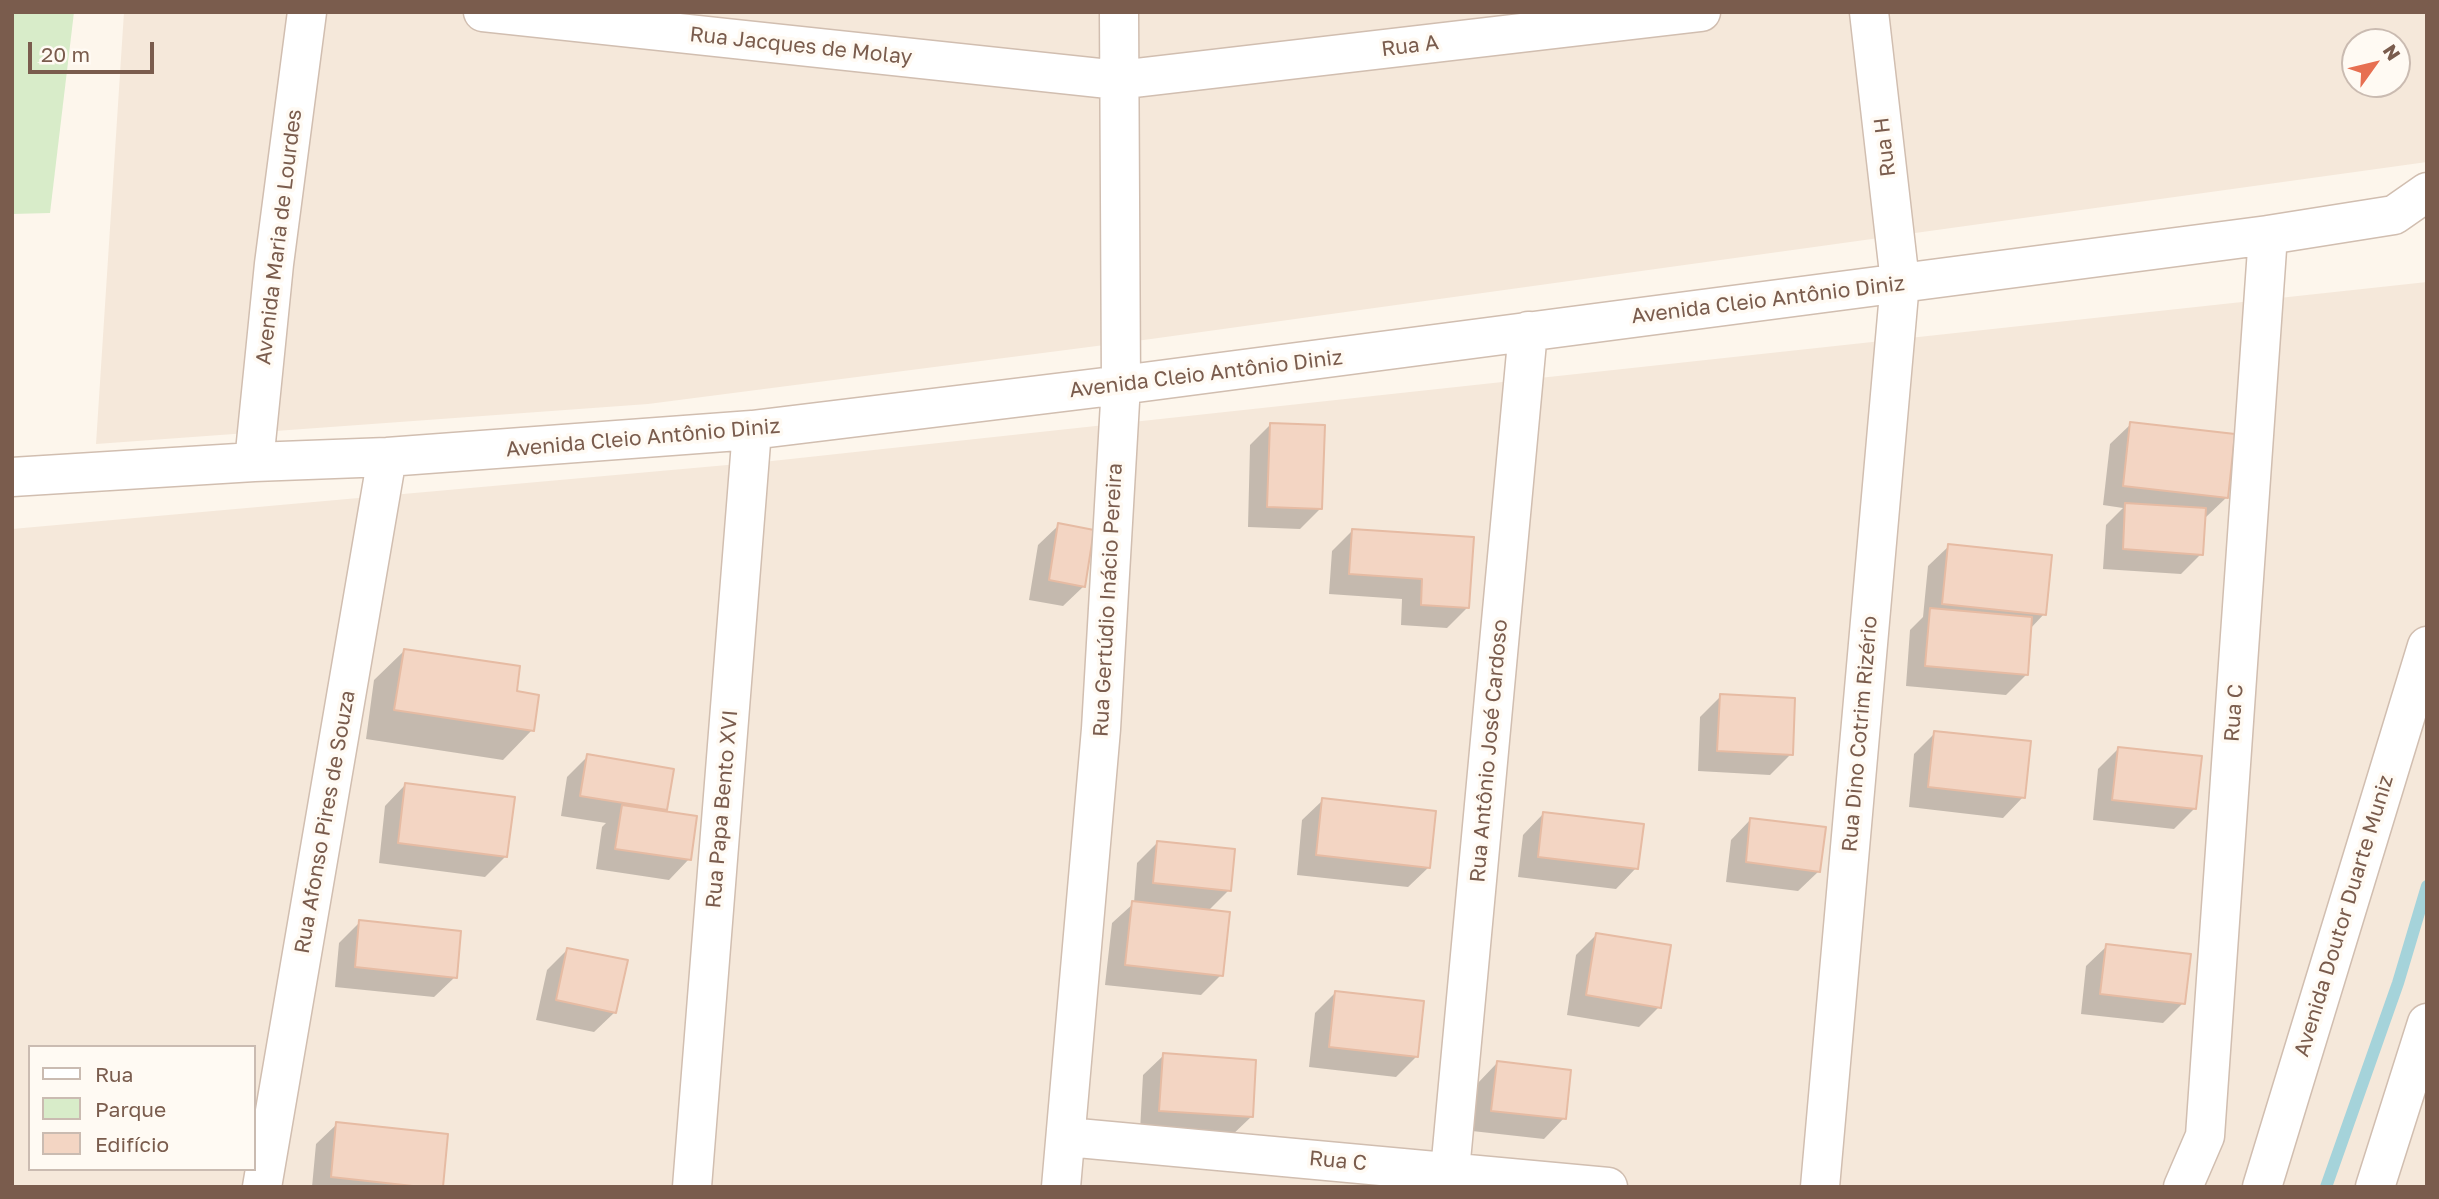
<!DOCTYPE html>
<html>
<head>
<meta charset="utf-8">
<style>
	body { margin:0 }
	#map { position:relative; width:2439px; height:1199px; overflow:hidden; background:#fdf6ec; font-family:"Golos Text",sans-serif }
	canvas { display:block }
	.frame { position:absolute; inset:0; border:14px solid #7a5c4d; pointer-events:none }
	.legend { position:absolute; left:28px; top:1045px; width:228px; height:126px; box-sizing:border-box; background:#fffaf3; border:2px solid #cabbb1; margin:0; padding:9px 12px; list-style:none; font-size:21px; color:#7a5c4d }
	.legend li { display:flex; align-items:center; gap:14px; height:35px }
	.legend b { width:35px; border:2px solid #cabbb1 }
	.north { position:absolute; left:2341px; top:28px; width:70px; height:70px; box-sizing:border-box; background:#fffaf3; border:2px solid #cabbb1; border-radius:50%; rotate:56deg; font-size:19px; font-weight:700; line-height:28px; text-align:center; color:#7a5c4d }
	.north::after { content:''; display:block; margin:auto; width:24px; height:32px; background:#e76f51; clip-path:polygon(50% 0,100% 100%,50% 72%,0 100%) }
	.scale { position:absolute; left:28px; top:42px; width:126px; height:32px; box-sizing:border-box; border:4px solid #7a5c4d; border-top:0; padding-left:9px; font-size:21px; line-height:24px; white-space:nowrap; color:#7a5c4d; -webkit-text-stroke:5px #fffaf3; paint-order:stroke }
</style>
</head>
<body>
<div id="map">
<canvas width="2439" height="1199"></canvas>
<div class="frame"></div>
<ul class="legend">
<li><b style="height:9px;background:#fff"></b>Rua</li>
<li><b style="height:19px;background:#d8ecc9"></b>Parque</li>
<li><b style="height:19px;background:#f3d5c3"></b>Edifício</li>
</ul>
<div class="north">N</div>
<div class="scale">20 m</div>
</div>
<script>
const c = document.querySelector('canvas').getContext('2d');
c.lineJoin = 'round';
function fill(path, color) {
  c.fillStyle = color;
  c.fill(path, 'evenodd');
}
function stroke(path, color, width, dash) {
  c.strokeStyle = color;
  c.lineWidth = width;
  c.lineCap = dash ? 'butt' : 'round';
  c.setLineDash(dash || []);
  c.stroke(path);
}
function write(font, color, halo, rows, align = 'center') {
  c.font = font + ' "Golos Text",sans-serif';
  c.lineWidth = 7;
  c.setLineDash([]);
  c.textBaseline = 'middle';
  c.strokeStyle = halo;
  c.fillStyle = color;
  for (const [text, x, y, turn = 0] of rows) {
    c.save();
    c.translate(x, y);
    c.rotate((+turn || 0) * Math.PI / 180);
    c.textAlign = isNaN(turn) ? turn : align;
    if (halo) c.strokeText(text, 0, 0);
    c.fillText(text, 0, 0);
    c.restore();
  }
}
fill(new Path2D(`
	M 124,12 L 2427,12 L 2427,162 L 1151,339 L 648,404 L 96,444 ZM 2355,42 L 2397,42 L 2397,84 L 2355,84 Z
	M 2427,282 L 2427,1187 L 12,1187 L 12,529 L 772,461 ZM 30,1047 L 254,1047 L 254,1169 L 30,1169 Z`), '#f5e8da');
fill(new Path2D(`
	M 12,12 L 74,12 L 50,213 L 12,214 Z`), '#d8ecc9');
fill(new Path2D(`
	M 1271,424 L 1321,508 L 1300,529 L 1248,527 L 1250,445 Z
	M 2131,424 L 2227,497 L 2206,517 L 2203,517 L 2201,554 L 2181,574 L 2103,569 L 2106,525 L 2123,508 L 2103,505 L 2110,444 Z
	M 1059,525 L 1084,586 L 1063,606 L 1029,600 L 1038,545 Z
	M 1352,531 L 1468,607 L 1447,628 L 1401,625 L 1402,599 L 1329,594 L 1332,551 Z
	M 1949,546 L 2044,614 L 2030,629 L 2026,675 L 2006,695 L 1906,686 L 1910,630 L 1923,617 L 1928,566 Z
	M 404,651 L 515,692 L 532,730 L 503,760 L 366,739 L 374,680 Z
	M 1721,696 L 1791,754 L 1770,775 L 1698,771 L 1700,717 Z
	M 1935,733 L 2023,797 L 2003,818 L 1909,807 L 1914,754 Z
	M 2119,748 L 2194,809 L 2174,829 L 2093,820 L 2098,769 Z
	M 588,756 L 665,809 L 662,813 L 689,859 L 669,880 L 596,869 L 602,827 L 606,823 L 561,816 L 567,777 Z
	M 405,785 L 506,856 L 485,877 L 379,863 L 385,806 Z
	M 1323,800 L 1429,867 L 1408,887 L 1297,875 L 1302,820 Z
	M 1543,814 L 1636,868 L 1616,889 L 1518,877 L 1523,835 Z
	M 1751,819 L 1819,871 L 1798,891 L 1726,882 L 1731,840 Z
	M 1157,843 L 1229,890 L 1208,911 L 1221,975 L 1201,995 L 1105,985 L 1112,923 L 1134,903 L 1137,863 Z
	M 360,922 L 455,977 L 434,997 L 335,987 L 339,943 Z
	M 1596,935 L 1659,1007 L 1639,1027 L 1567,1015 L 1576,955 Z
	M 2107,946 L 2183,1003 L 2163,1023 L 2081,1014 L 2086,966 Z
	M 567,950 L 615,1012 L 594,1032 L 536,1020 L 547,970 Z
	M 1335,993 L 1417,1056 L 1396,1077 L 1309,1067 L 1315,1013 Z
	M 1164,1055 L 1251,1117 L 1230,1137 L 1140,1131 L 1143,1075 Z
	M 1497,1063 L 1564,1118 L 1544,1139 L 1472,1131 L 1477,1084 Z
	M 337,1124 L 441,1187 L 312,1187 L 316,1144 Z`), '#0003');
stroke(new Path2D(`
	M 2326,1187 L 2398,983 L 2427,886`), '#a5d3da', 12);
const building = new Path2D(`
	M 2130,422 L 2235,434 L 2228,498 L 2123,486 Z
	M 1270,423 L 1325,425 L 1322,509 L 1267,507 Z
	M 2125,503 L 2206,508 L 2203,555 L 2123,549 Z
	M 1058,523 L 1094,530 L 1085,587 L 1049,580 Z
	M 1352,529 L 1474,537 L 1469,608 L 1421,605 L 1422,579 L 1349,574 Z
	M 1948,544 L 2052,555 L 2046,615 L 1942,604 Z
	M 1930,608 L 2032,617 L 2028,675 L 1925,666 Z
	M 404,649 L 520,666 L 517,691 L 539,695 L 534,731 L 394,710 Z
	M 1720,694 L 1795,698 L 1793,755 L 1717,751 Z
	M 1934,731 L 2031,741 L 2025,798 L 1928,787 Z
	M 2118,747 L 2202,756 L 2196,809 L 2112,800 Z
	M 587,754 L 674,769 L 667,810 L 580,796 Z
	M 405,783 L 515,797 L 507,857 L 398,843 Z
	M 1322,798 L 1436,811 L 1430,868 L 1316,855 Z
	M 622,805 L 697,816 L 691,860 L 615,849 Z
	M 1543,812 L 1644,824 L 1638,869 L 1538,857 Z
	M 1750,818 L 1826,827 L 1820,872 L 1746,862 Z
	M 1157,841 L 1235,849 L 1231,891 L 1153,883 Z
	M 1132,901 L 1230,912 L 1223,976 L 1125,965 Z
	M 359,920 L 461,931 L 457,978 L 355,967 Z
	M 1596,933 L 1671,945 L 1661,1008 L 1586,995 Z
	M 2106,944 L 2191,954 L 2185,1004 L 2100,994 Z
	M 567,948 L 628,960 L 616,1013 L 556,1000 Z
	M 1335,991 L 1424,1001 L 1418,1057 L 1329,1047 Z
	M 1163,1053 L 1256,1060 L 1253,1117 L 1159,1111 Z
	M 1497,1061 L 1571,1070 L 1566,1119 L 1491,1111 Z
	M 336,1122 L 448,1134 L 443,1187 L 422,1187 L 331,1177 Z`);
fill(building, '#f3d5c3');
stroke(building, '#e6bba3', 2);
const minor = new Path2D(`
	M 483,12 L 1118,80 L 1701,12
	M 254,462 L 274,264 L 307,12
	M 12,477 L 254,462 L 387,457 L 752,430 L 1121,385 L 2268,235 L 2394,215 L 2427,192
	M 1067,1137 L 1608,1187
	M 1450,1171 L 1528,331
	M 262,1187 L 387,457
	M 692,1187 L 752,430
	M 1061,1187 L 1101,729 L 1121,385 L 1119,12
	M 1820,1187 L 1900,282 L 1869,12
	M 2183,1187 L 2205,1136 L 2268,235
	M 2262,1187 L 2427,646
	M 2375,1187 L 2427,1023`);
stroke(minor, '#d1beb0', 41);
stroke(minor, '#fff', 38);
write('21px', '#7a5c4d', '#fffaf3', [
	["Rua Jacques de Molay",801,46,6],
	["Rua A",1410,46,-7],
	["Rua H",1885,147,-97],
	["Avenida Maria de Lourdes",279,237,-83],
	["Avenida Cleio Antônio Diniz",1768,300,-7],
	["Avenida Cleio Antônio Diniz",1206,374,-7],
	["Avenida Cleio Antônio Diniz",643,438,-5],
	["Rua Gertúdio Inácio Pereira",1108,600,-87],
	["Rua C",2234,713,-86],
	["Rua Dino Cotrim Rizério",1860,734,-85],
	["Rua Antônio José Cardoso",1489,751,-85],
	["Rua Papa Bento XVI",722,809,-85],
	["Rua Afonso Pires de Souza",325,822,-80],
	["Avenida Doutor Duarte Muniz",2344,916,-73],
	["Rua C",1338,1161,5]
]);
</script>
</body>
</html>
